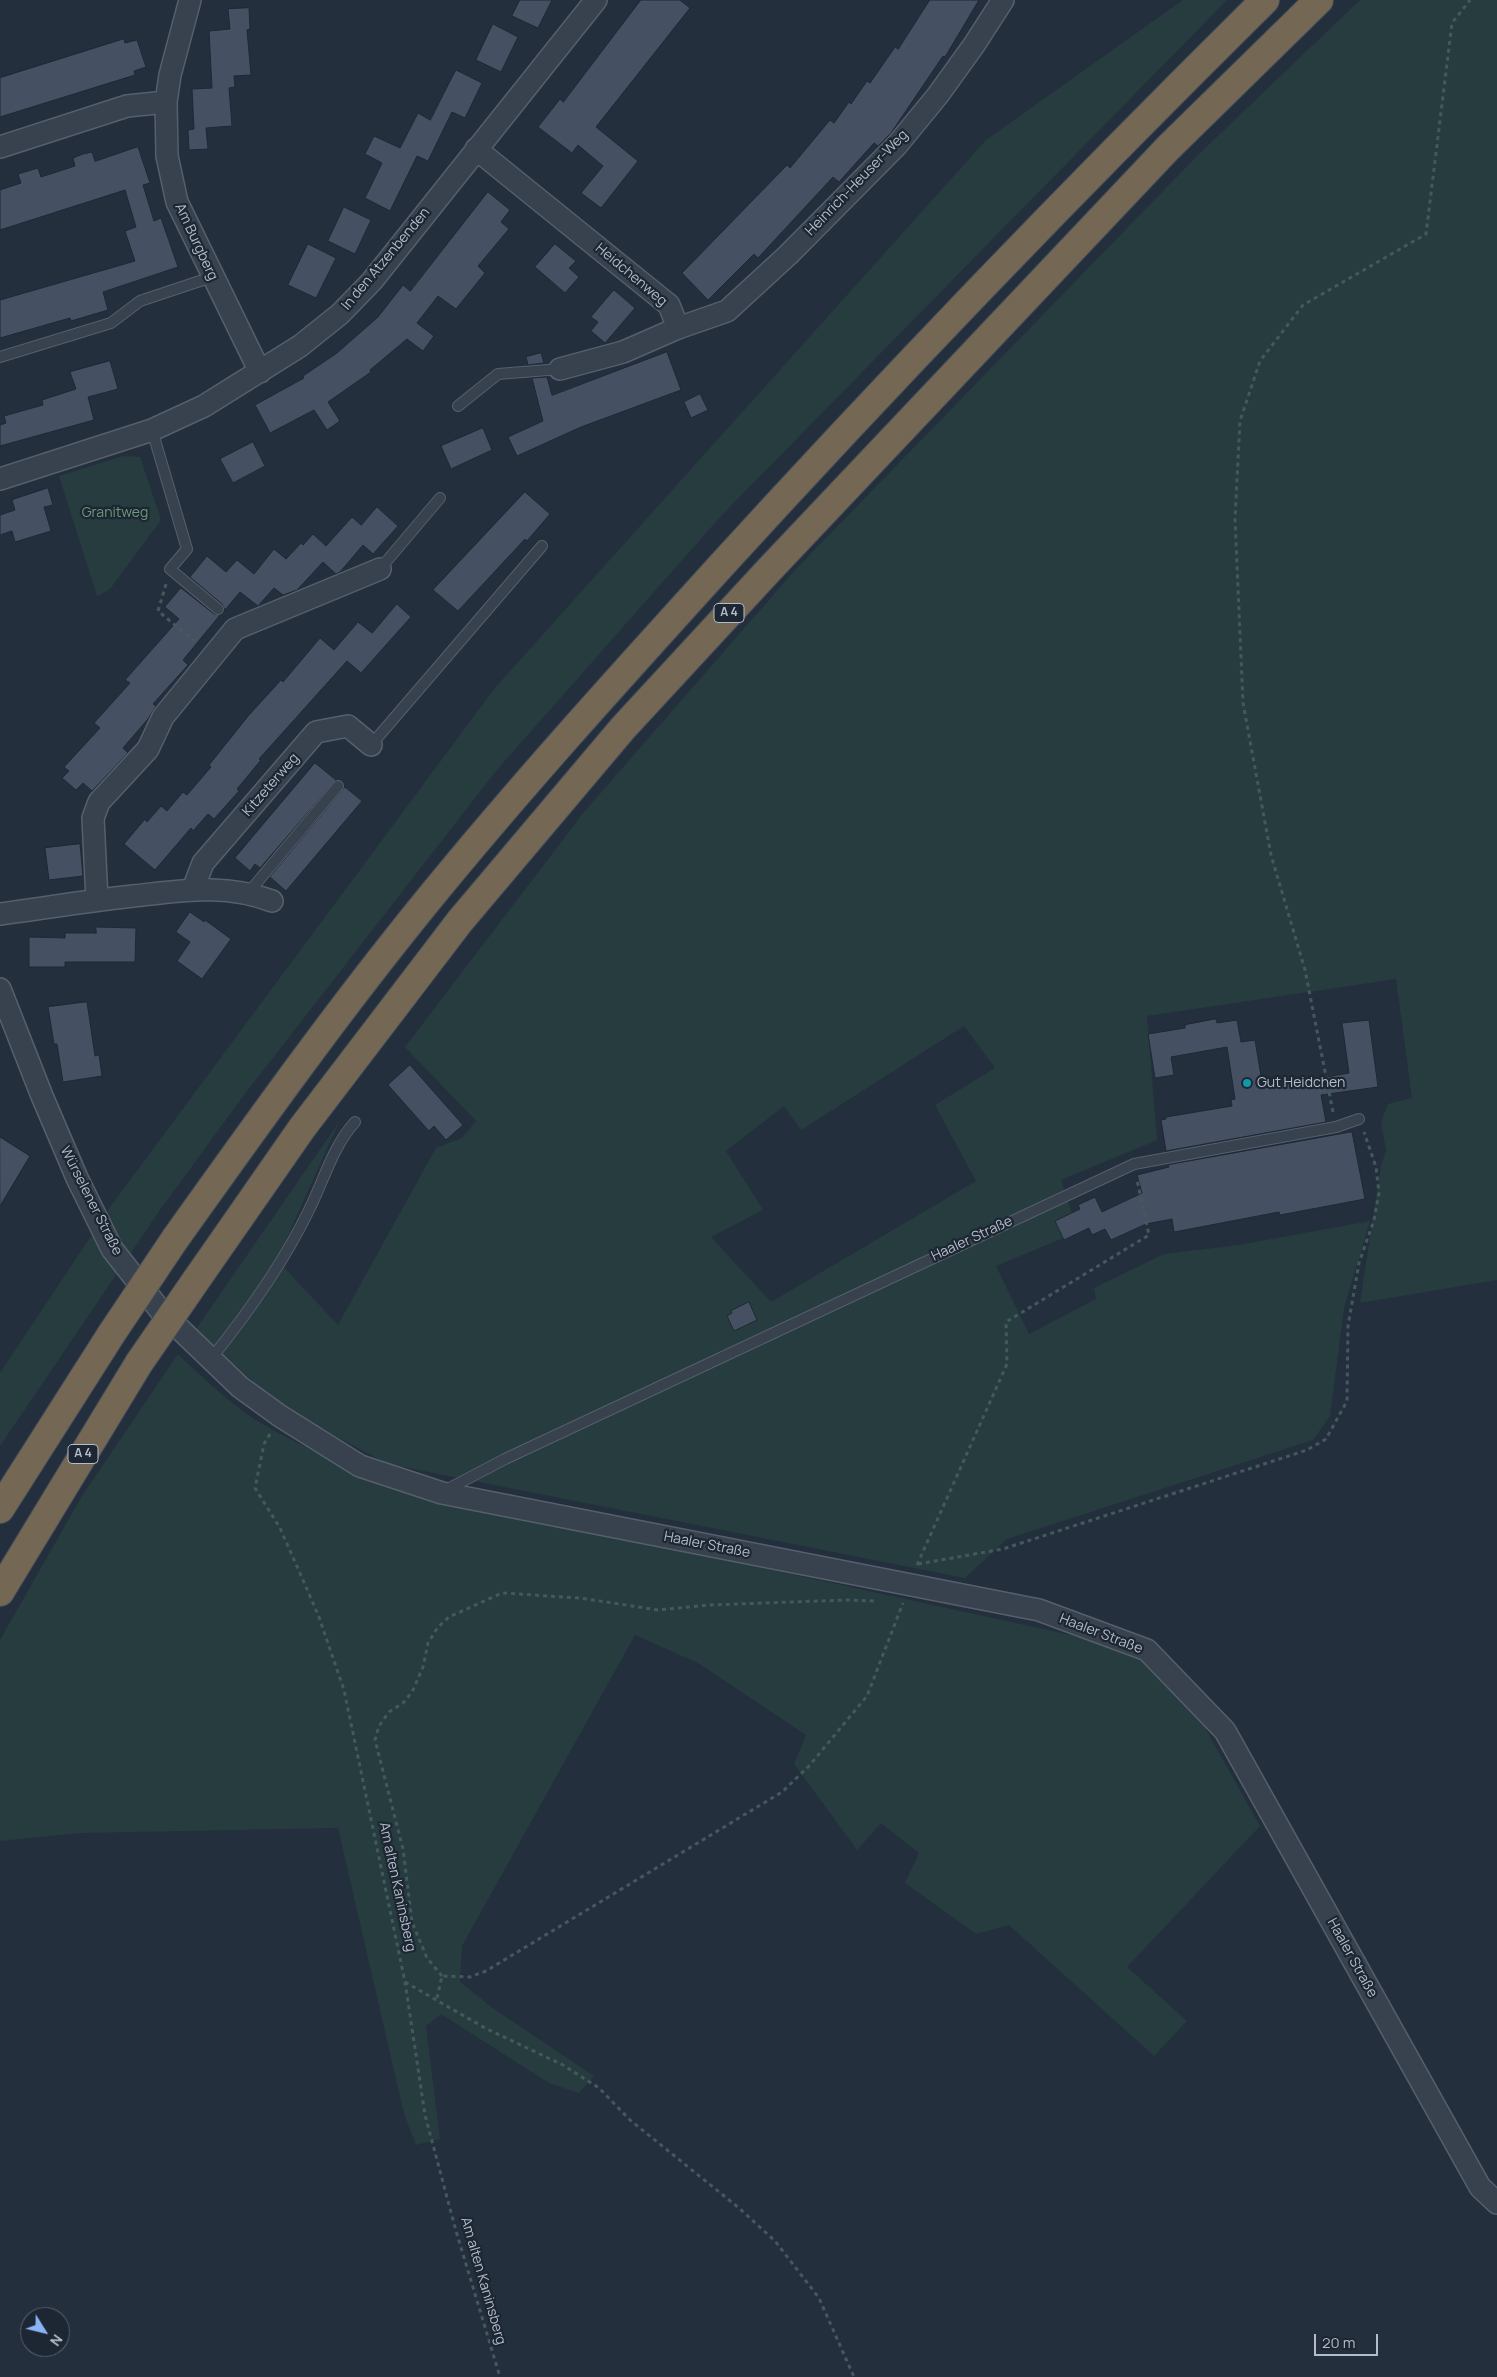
<!DOCTYPE html>
<html>
<head>
<meta charset="utf-8">
<style>
	body { margin:0 }
	#map { position:relative; width:1497px; height:2377px; overflow:hidden; background:#242f3e; font-family:Manrope,sans-serif }
	canvas { display:block }
	.north { position:absolute; left:20px; top:2307px; width:50px; height:50px; box-sizing:border-box; background:#1d2633; border:1px solid #59626f; border-radius:50%; rotate:126deg; font-size:14px; font-weight:700; line-height:20px; text-align:center; color:#b4bcc9 }
	.north::after { content:''; display:block; margin:auto; width:18px; height:22px; background:#8ab4f8; clip-path:polygon(50% 0,100% 100%,50% 72%,0 100%) }
	.scale { position:absolute; left:1314px; top:2334px; width:64px; height:22px; box-sizing:border-box; border:2px solid #b4bcc9; border-top:0; padding-left:6px; font-size:15px; line-height:18px; white-space:nowrap; color:#b4bcc9; -webkit-text-stroke:4px #1d2633; paint-order:stroke }
</style>
</head>
<body>
<div id="map">
<canvas width="1497" height="2377"></canvas>
<div class="north">N</div>
<div class="scale">20 m</div>
</div>
<script>
const c = document.querySelector('canvas').getContext('2d');
c.lineJoin = 'round';
function fill(path, color) {
  c.fillStyle = color;
  c.fill(path, 'evenodd');
}
function stroke(path, color, width, dash) {
  c.strokeStyle = color;
  c.lineWidth = width;
  c.lineCap = dash ? 'butt' : 'round';
  c.setLineDash(dash || []);
  c.stroke(path);
}
function write(font, color, halo, rows, align = 'center') {
  c.font = font + ' Manrope,sans-serif';
  c.lineWidth = 4.5;
  c.setLineDash([]);
  c.textBaseline = 'middle';
  c.strokeStyle = halo;
  c.fillStyle = color;
  for (const [text, x, y, turn = 0] of rows) {
    c.save();
    c.translate(x, y);
    c.rotate((+turn || 0) * Math.PI / 180);
    c.textAlign = isNaN(turn) ? turn : align;
    if (halo) c.strokeText(text, 0, 0);
    c.fillText(text, 0, 0);
    c.restore();
  }
}
fill(new Path2D(`
	M 1183,0 L 1227,0 L 721,516 L 496,771 L 244,1095 L 160,1210 L 0,1446 L 0,1373 L 113,1203 L 494,689 L 986,140 Z
	M 1360,0 L 1497,0 L 1497,1280 L 1360,1303 L 1381,1165 L 1386,1151 L 1381,1122 L 1388,1104 L 1412,1098 L 1396,979 L 1147,1016 L 1157,1140 L 1061,1180 L 1078,1232 L 996,1266 L 1029,1334 L 1096,1299 L 1094,1288 L 1164,1254 L 1239,1245 L 1370,1221 L 1344,1308 L 1330,1416 L 1313,1440 L 1007,1539 L 965,1578 L 388,1464 L 281,1407 L 196,1329 L 339,1122 L 277,1260 L 338,1325 L 436,1148 L 462,1138 L 476,1121 L 405,1047 L 584,812 L 795,570 L 1199,154 ZM 964,1026 L 995,1068 L 935,1105 L 976,1181 L 771,1302 L 711,1237 L 763,1210 L 726,1151 L 784,1106 L 801,1130 Z
	M 123,456 L 140,457 L 161,520 L 110,589 L 97,596 L 59,476 Z
	M 178,1354 C 202,1377 232,1406 261,1423 C 310,1452 362,1472 415,1492 L 1089,1639 L 1153,1666 L 1204,1726 L 1260,1826 L 1127,1967 L 1187,2021 L 1154,2056 L 1009,1925 L 976,1934 L 905,1883 L 919,1853 L 881,1823 L 857,1850 L 794,1764 L 806,1735 L 698,1663 L 635,1635 L 462,1946 L 460,1982 L 494,2009 L 594,2076 L 579,2093 L 549,2083 L 441,2014 L 426,2026 L 440,2139 L 416,2145 L 404,2114 L 338,1828 L 79,1833 L 0,1841 L 0,1640 L 82,1496 Z`), '#263c3f');
const building = new Path2D(`
	M 520,0 L 552,0 L 538,28 L 512,16 Z
	M 641,0 L 680,0 L 690,8 L 596,127 L 638,161 L 601,208 L 581,193 L 603,166 L 578,145 L 572,153 L 538,127 L 560,99 L 563,102 Z
	M 930,0 L 979,0 L 945,57 L 943,56 L 891,133 L 878,146 L 874,143 L 839,182 L 833,177 L 758,258 L 754,254 L 708,300 L 682,273 L 787,165 L 790,168 L 830,120 L 834,123 L 849,102 L 851,104 L 867,81 L 870,83 L 895,47 L 898,49 Z
	M 249,8 L 250,29 L 247,30 L 251,75 L 234,76 L 235,87 L 229,88 L 232,126 L 206,128 L 208,149 L 189,150 L 188,130 L 194,129 L 192,89 L 212,88 L 209,31 L 230,29 L 228,9 Z
	M 493,24 L 518,37 L 501,72 L 476,60 Z
	M 124,39 L 125,43 L 137,40 L 146,67 L 134,71 L 135,75 L 0,117 L 0,78 Z
	M 456,70 L 482,83 L 465,118 L 452,112 L 428,161 L 417,156 L 390,211 L 365,198 L 382,163 L 365,154 L 374,136 L 400,148 L 418,113 L 430,120 Z
	M 138,147 L 150,183 L 143,185 L 154,221 L 161,218 L 178,267 L 103,292 L 108,310 L 71,321 L 70,318 L 0,338 L 0,300 L 135,261 L 125,231 L 136,227 L 125,190 L 0,230 L 0,190 L 21,183 L 18,174 L 38,168 L 41,177 L 75,166 L 73,158 L 83,154 L 92,152 L 95,161 Z
	M 488,192 L 510,210 L 501,222 L 509,229 L 478,266 L 485,273 L 456,309 L 438,296 L 417,323 L 434,336 L 423,351 L 407,339 L 370,370 L 371,372 L 328,402 L 340,421 L 327,430 L 314,410 L 270,433 L 255,405 L 304,378 L 303,376 L 337,353 L 378,317 L 403,285 L 410,291 Z
	M 344,207 L 371,220 L 355,254 L 328,241 Z
	M 308,244 L 336,258 L 316,298 L 288,285 Z
	M 555,244 L 576,261 L 569,268 L 579,277 L 565,293 L 535,267 Z
	M 614,290 L 635,308 L 605,343 L 591,331 L 598,322 L 591,317 Z
	M 667,352 L 681,390 L 581,427 L 517,456 L 508,437 L 543,421 L 532,378 L 547,377 L 552,395 Z
	M 541,353 L 544,363 L 528,365 L 526,357 Z
	M 110,361 L 118,389 L 88,397 L 94,420 L 0,446 L 0,425 L 6,423 L 4,416 L 43,405 L 42,400 L 76,389 L 70,372 Z
	M 700,394 L 708,410 L 691,418 L 684,402 Z
	M 483,428 L 492,450 L 451,469 L 441,446 Z
	M 253,442 L 265,466 L 233,483 L 220,459 Z
	M 48,488 L 53,505 L 44,507 L 51,531 L 15,542 L 12,531 L 0,535 L 0,515 L 15,510 L 12,500 Z
	M 525,492 L 550,514 L 527,541 L 525,539 L 458,611 L 433,590 Z
	M 377,507 L 398,526 L 373,554 L 363,545 L 340,572 L 336,574 L 323,562 L 297,590 L 283,595 L 274,588 L 258,606 L 240,592 L 225,610 L 222,604 L 190,577 L 207,556 L 226,572 L 237,560 L 254,574 L 274,549 L 286,559 L 301,543 L 303,545 L 313,534 L 326,546 L 352,517 L 361,525 Z
	M 181,588 L 214,614 L 220,615 L 183,660 L 188,665 L 153,704 L 156,706 L 148,719 L 123,748 L 128,753 L 92,791 L 83,783 L 76,790 L 62,778 L 69,771 L 64,767 L 100,728 L 94,723 L 130,683 L 125,680 L 179,619 L 165,607 Z
	M 397,604 L 411,617 L 361,673 L 347,661 L 259,759 L 261,760 L 237,789 L 239,791 L 214,819 L 208,814 L 193,831 L 191,828 L 155,870 L 124,844 L 145,819 L 147,822 L 161,806 L 167,811 L 183,792 L 187,795 L 211,767 L 209,765 L 249,715 L 281,680 L 283,682 L 320,638 L 334,650 L 358,622 L 372,633 Z
	M 315,763 L 336,780 L 260,868 L 255,864 L 250,871 L 235,858 Z
	M 345,787 L 362,801 L 286,891 L 270,877 Z
	M 80,844 L 83,876 L 49,880 L 45,848 Z
	M 190,912 L 204,922 L 205,920 L 231,939 L 202,979 L 177,961 L 190,942 L 176,932 Z
	M 96,927 L 136,928 L 135,962 L 65,962 L 65,967 L 29,967 L 29,937 L 65,938 L 65,933 L 96,933 Z
	M 87,1002 L 95,1056 L 99,1055 L 102,1076 L 63,1082 L 57,1044 L 54,1044 L 48,1007 Z
	M 1216,1019 L 1217,1023 L 1237,1020 L 1241,1042 L 1255,1040 L 1263,1088 L 1349,1073 L 1342,1023 L 1369,1020 L 1378,1087 L 1321,1095 L 1326,1122 L 1166,1151 L 1161,1120 L 1166,1119 L 1166,1117 L 1232,1106 L 1231,1100 L 1235,1099 L 1227,1047 L 1171,1057 L 1174,1075 L 1155,1078 L 1148,1034 L 1185,1028 L 1185,1025 Z
	M 410,1065 L 463,1125 L 446,1140 L 434,1126 L 429,1131 L 388,1085 Z
	M 1352,1132 L 1365,1199 L 1280,1215 L 1279,1212 L 1174,1232 L 1172,1219 L 1146,1224 L 1111,1240 L 1105,1229 L 1092,1235 L 1089,1228 L 1064,1240 L 1055,1221 L 1080,1209 L 1078,1205 L 1095,1197 L 1102,1212 L 1142,1193 L 1137,1175 L 1169,1167 L 1168,1165 Z
	M 0,1137 L 30,1156 L 0,1206 Z
	M 749,1302 L 757,1320 L 734,1331 L 727,1316 L 732,1313 L 731,1311 Z`);
fill(building, '#455162');
stroke(building, '#1f2835', 1);
const service = new Path2D(`
	M 0,357 L 111,323 L 140,301 L 212,277
	M 458,406 L 498,374 L 560,369
	M 152,430 L 187,549 L 170,569 L 218,609
	M 380,569 L 440,498
	M 371,745 L 542,546
	M 249,892 L 338,786
	M 210,1360 C 248,1313 283,1264 309,1210 C 324,1180 333,1146 355,1122
	M 446,1490 L 505,1459 L 1134,1164 L 1336,1127 L 1359,1119`);
const minor = new Path2D(`
	M 190,0 L 170,75 L 166,102 L 167,156 L 177,202 L 260,372
	M 0,147 L 127,106 L 166,102
	M 476,149 L 669,305 L 678,328 L 623,352 L 560,369
	M 678,328 L 727,311 L 788,255 L 897,145 L 938,95 L 974,45 L 1003,0
	M 0,479 L 152,430 L 204,406 L 300,346 L 340,314 L 372,281 L 596,0
	M 193,889 L 203,863 L 316,732 L 348,726 L 371,745
	M 97,900 L 93,818 L 99,802 L 148,749 L 163,717 L 235,629 L 380,569
	M 0,914 C 44,908 88,901 133,896 C 182,891 224,883 272,901
	M 0,989 L 42,1096 L 77,1178 L 112,1249 L 160,1310 L 240,1387 L 280,1416 L 360,1466 L 442,1493 L 1039,1610 L 1147,1650 L 1225,1731 L 1480,2187 L 1497,2203`);
const motorway = new Path2D(`
	M 175,1239 C 257,1124 339,1009 428,900 C 521,786 620,677 718,569 C 895,375 1078,185 1265,0
	M 199,1276 L 302,1128 L 460,921 L 623,728 L 768,571 L 1168,148 L 1319,0
	M 0,1509 L 112,1333
	M 0,1592 L 139,1363`);
stroke(service, '#565f6c', 12);
stroke(minor, '#565f6c', 24);
stroke(motorway, '#434c59', 30);
stroke(new Path2D(`
	M 166,584 L 158,611 L 197,643
	M 1333,1112 L 1305,970 L 1271,855 L 1243,703 L 1235,519 L 1240,421 L 1260,361 L 1303,305 L 1426,234 L 1452,23 L 1470,0
	M 270,1434 L 264,1444 L 255,1488 L 280,1528 L 303,1580 L 319,1617 L 344,1690 L 405,1982 L 425,2115 L 456,2231 L 500,2377
	M 918,1564 L 1003,1549 L 1307,1450 L 1326,1439 L 1347,1401 L 1348,1326 L 1359,1263 L 1374,1220 L 1379,1193 L 1376,1167 L 1364,1132
	M 917,1565 L 1007,1364 L 1006,1322 L 1149,1235 L 1137,1180
	M 442,1976 L 427,1958 L 412,1922 L 403,1849 L 375,1740 L 379,1726 L 389,1712 L 403,1703 L 412,1692 L 423,1667 L 428,1643 L 438,1627 L 449,1617 L 502,1593 L 580,1598 L 658,1610 L 709,1605 L 847,1600 L 875,1601
	M 405,1982 L 485,2028 L 563,2065 L 599,2088 L 630,2120 L 739,2208 L 775,2241 L 819,2298 L 854,2377
	M 437,1998 L 442,1976 L 470,1977 L 486,1971 L 782,1792 L 809,1766 L 867,1696 L 903,1603`), '#44595c', 3, [4, 4]);
stroke(service, '#38414e', 10);
stroke(minor, '#38414e', 21);
stroke(motorway, '#746855', 28);
const motorwayBridge = new Path2D(`
	M 112,1333 L 175,1239
	M 139,1363 L 199,1276`);
stroke(motorwayBridge, '#434c59', 30, []);
stroke(motorwayBridge, '#746855', 28);
for (const [x, y, r, color] of [
	[1247,1083,5,"#0f9aa8"]
]) {
  const dot = new Path2D();
  dot.arc(x, y, r, 0, 2 * Math.PI);
  c.fillStyle = color;
  c.fill(dot);
  stroke(dot, '#1d2633', 2);
}
for (const [x, y, w] of [
	[729,613,30],
	[83,1454,30]
]) {
  const box = new Path2D();
  box.roundRect(x - w / 2, y - 9.5, w, 19, 4);
  c.fillStyle = '#1d2633';
  c.fill(box);
  stroke(box, '#b4bcc9', 1);
}
write('bold 12px', '#b4bcc9', null, [
	["A 4",729,613],
	["A 4",83,1454]
]);
write('14px', '#b4bcc9', '#1d2633', [
	["Heinrich-Heuser-Weg",857,183,-46],
	["Am Burgberg",196,242,65],
	["In den Atzenbenden",386,259,-50],
	["Heidchenweg",631,275,40],
	["Kitzeterweg",271,785,-49],
	["Würselener Straße",91,1201,63],
	["Haaler Straße",972,1239,-25],
	["Haaler Straße",707,1545,11],
	["Haaler Straße",1101,1634,21],
	["Am alten Kaninsberg",397,1887,78],
	["Haaler Straße",1352,1958,61],
	["Am alten Kaninsberg",483,2281,74]
]);
write('14px', '#6b9a76', '#1d2633', [
	["Granitweg",115,513]
]);
write('14px', '#b4bcc9', '#1d2633', [
	["Gut Heidchen",1257,1083]
], 'left');
</script>
</body>
</html>
